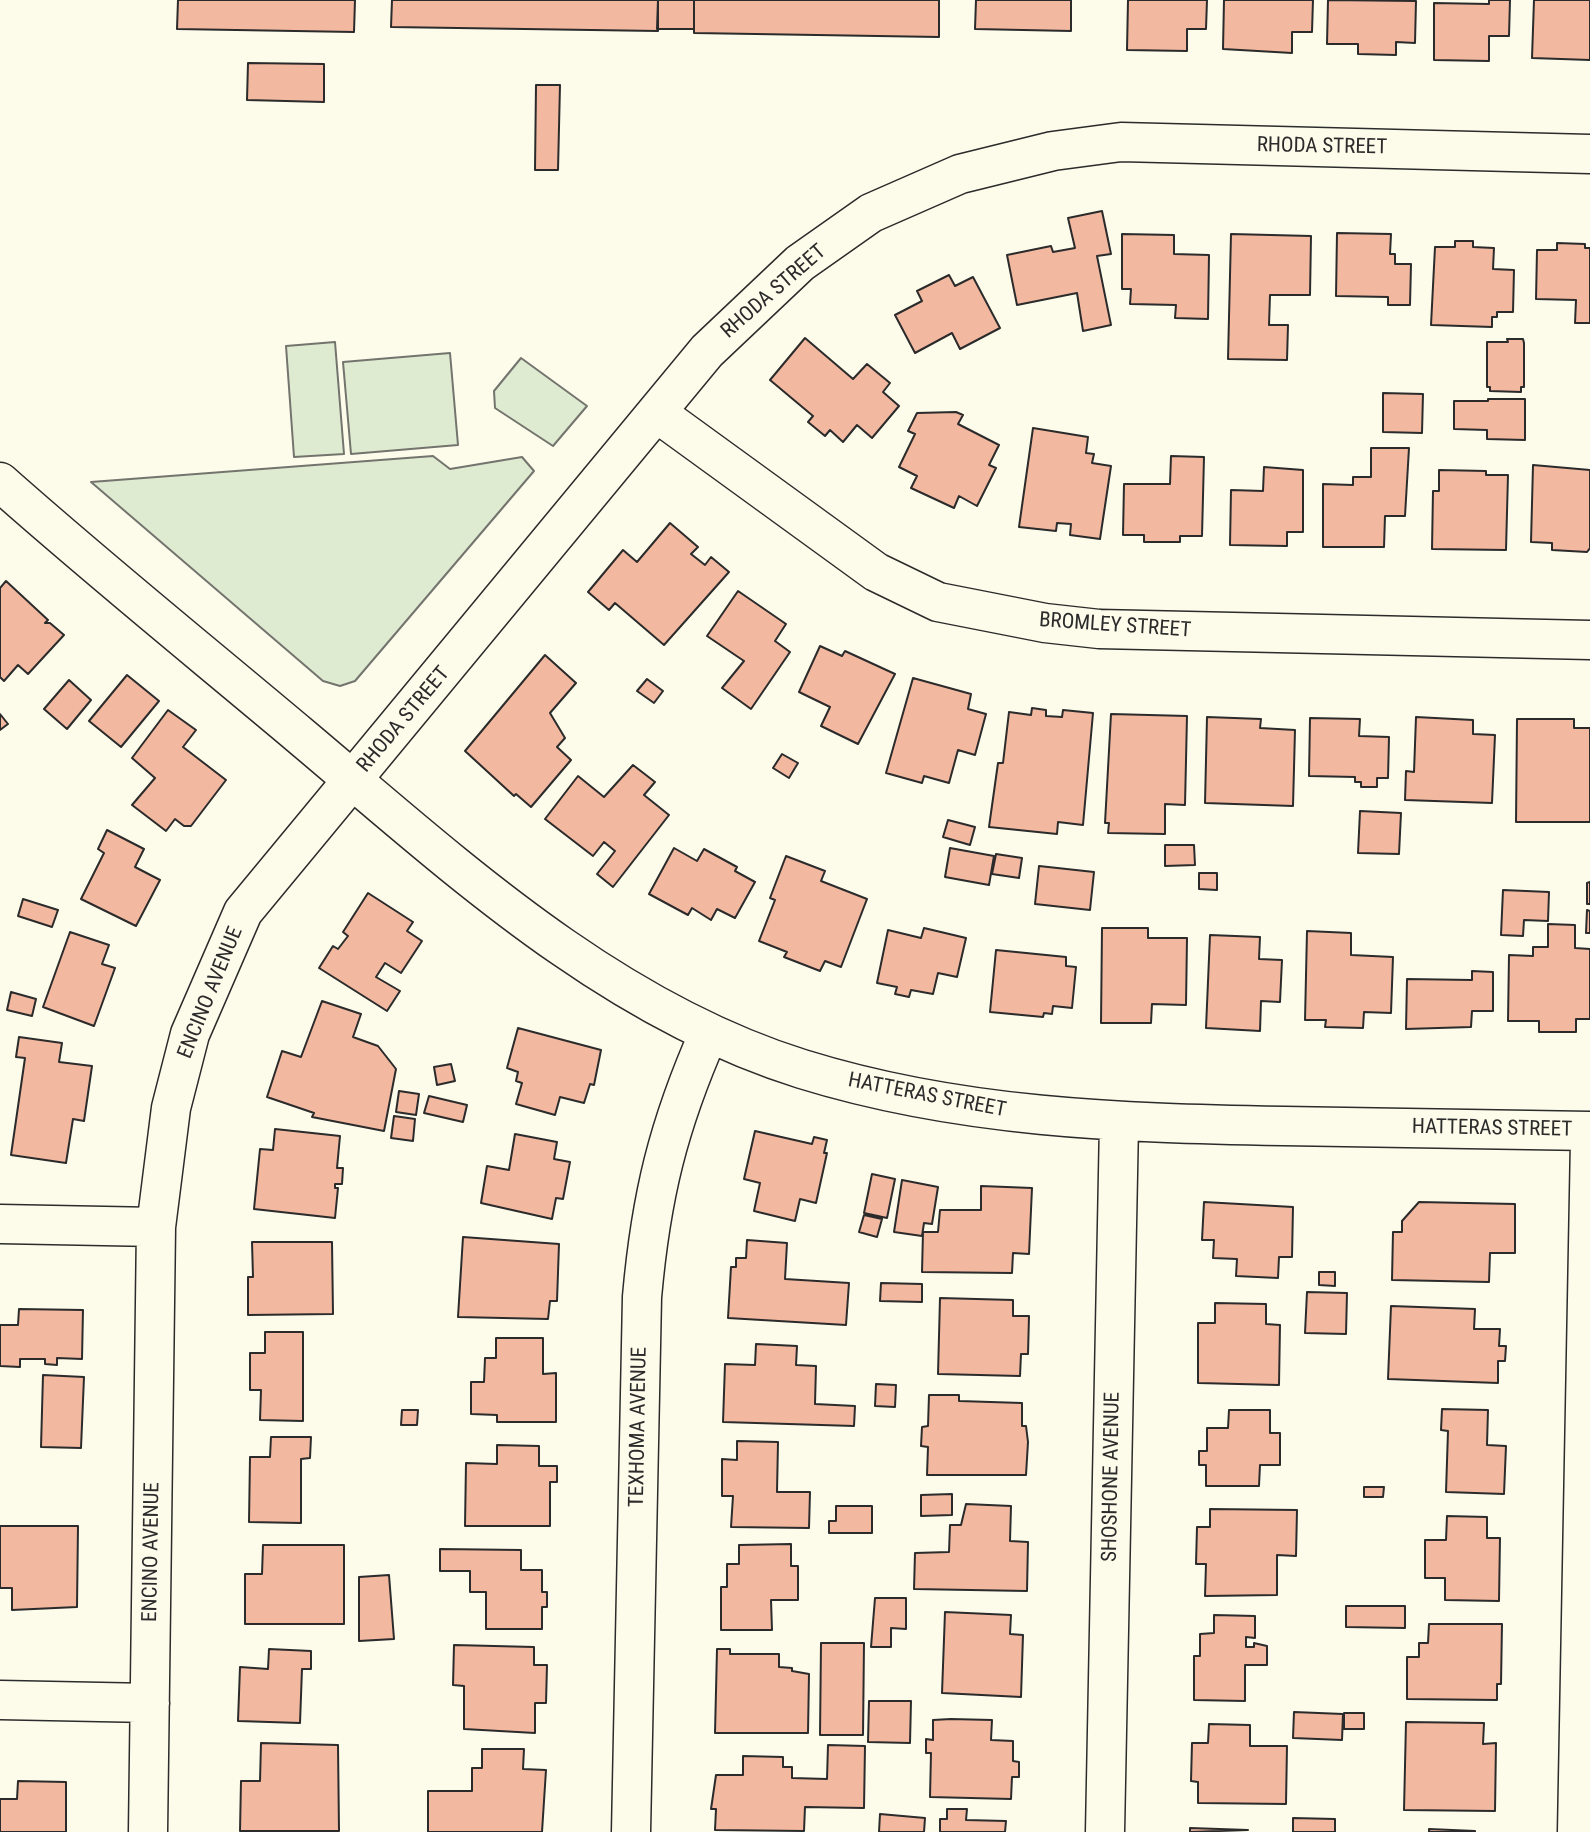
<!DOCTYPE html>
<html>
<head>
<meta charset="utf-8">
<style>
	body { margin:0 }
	canvas { display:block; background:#fdfbea }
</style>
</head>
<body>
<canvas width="1590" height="1832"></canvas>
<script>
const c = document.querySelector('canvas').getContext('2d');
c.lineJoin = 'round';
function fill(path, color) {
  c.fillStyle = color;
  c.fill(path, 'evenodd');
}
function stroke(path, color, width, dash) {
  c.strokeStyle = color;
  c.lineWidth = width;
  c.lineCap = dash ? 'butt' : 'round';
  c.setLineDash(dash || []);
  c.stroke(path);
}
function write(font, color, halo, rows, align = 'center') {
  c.font = font + ' "Roboto Condensed",sans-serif';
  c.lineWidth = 5;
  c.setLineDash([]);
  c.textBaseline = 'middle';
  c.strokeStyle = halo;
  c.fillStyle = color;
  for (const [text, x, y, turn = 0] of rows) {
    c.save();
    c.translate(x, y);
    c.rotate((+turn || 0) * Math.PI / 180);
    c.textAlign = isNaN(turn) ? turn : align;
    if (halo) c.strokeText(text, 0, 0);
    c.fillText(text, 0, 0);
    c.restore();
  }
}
const green = new Path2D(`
	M 335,342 L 344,454 L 294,457 L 286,346 Z
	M 450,353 L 458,445 L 351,454 L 343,362 Z
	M 521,358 L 587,406 L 553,446 L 495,408 L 494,391 Z
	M 433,456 L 450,469 L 522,457 L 534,471 L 355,681 L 340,686 L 323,681 L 91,482 Z`);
fill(green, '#deebd1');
stroke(green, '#74746e', 2);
const building = new Path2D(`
	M 178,0 L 355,0 L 354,32 L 177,29 Z
	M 392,0 L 658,0 L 658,31 L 391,27 Z
	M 658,0 L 694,0 L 694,29 L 657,29 Z
	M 694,0 L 939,0 L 939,37 L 694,33 Z
	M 976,0 L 1071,0 L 1071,31 L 975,29 Z
	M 1128,0 L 1207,0 L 1206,29 L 1187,29 L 1187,51 L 1127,50 Z
	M 1224,0 L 1313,0 L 1312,32 L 1292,32 L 1292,53 L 1223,49 Z
	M 1328,0 L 1416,1 L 1415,43 L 1396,42 L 1396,55 L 1358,54 L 1358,44 L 1327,44 Z
	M 1489,0 L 1510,0 L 1509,36 L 1489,36 L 1489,61 L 1434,60 L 1434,3 L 1489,4 Z
	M 1534,0 L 1590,0 L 1590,60 L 1532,58 Z
	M 248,63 L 324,64 L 324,102 L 247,100 Z
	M 536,85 L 560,85 L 558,170 L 535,170 Z
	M 1102,211 L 1111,254 L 1097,256 L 1111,325 L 1083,331 L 1077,293 L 1017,305 L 1007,255 L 1051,246 L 1053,252 L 1075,248 L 1068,218 Z
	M 1337,233 L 1391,234 L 1390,254 L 1395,254 L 1395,264 L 1411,264 L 1410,305 L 1388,305 L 1388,297 L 1336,296 Z
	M 1122,234 L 1174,235 L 1174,254 L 1209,255 L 1208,319 L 1175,318 L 1176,305 L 1130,304 L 1131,289 L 1122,289 Z
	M 1231,234 L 1311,236 L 1310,295 L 1270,295 L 1269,325 L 1288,325 L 1287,360 L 1228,359 Z
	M 1455,241 L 1473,241 L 1473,247 L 1494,248 L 1493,269 L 1514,270 L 1513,312 L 1497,312 L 1497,317 L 1492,317 L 1492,327 L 1431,325 L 1435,247 L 1455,247 Z
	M 1557,243 L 1585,244 L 1585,248 L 1590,248 L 1590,323 L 1575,323 L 1576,300 L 1536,299 L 1537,250 L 1557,250 Z
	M 949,275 L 955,286 L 973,277 L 1000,328 L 960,349 L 952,333 L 915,353 L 895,315 L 922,301 L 917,291 Z
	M 805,338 L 853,379 L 867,364 L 890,383 L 883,392 L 899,406 L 872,438 L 857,425 L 843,442 L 830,430 L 825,436 L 808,422 L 813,416 L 770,380 Z
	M 1507,339 L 1523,339 L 1524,343 L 1524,387 L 1521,387 L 1521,392 L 1490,391 L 1490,387 L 1487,387 L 1487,342 L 1508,342 Z
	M 1383,393 L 1423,394 L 1422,433 L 1383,432 Z
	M 1488,399 L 1525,399 L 1525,440 L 1487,439 L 1487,430 L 1454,429 L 1454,401 L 1488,401 Z
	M 956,412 L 963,415 L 958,424 L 999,445 L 989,465 L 996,468 L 977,506 L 959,496 L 954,508 L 911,488 L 917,476 L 899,467 L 915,434 L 908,431 L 917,413 Z
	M 1033,428 L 1088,437 L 1086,453 L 1094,454 L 1092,463 L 1111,466 L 1100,539 L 1070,535 L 1071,524 L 1057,523 L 1056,531 L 1019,527 Z
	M 1371,448 L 1409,448 L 1405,516 L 1385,516 L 1384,547 L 1323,547 L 1323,484 L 1353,485 L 1353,477 L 1371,477 Z
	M 1171,456 L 1204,457 L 1202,536 L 1180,536 L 1180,542 L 1144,542 L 1144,535 L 1123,535 L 1124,484 L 1170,484 Z
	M 1533,465 L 1590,470 L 1590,548 L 1587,552 L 1552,550 L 1552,543 L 1531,542 Z
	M 1264,467 L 1303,470 L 1303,532 L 1287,532 L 1287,546 L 1230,545 L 1231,490 L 1263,491 Z
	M 1439,470 L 1486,471 L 1486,475 L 1508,475 L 1506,550 L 1432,549 L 1433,491 L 1439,491 Z
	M 670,523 L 698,547 L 691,554 L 705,565 L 711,557 L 729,572 L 664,645 L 615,603 L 609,610 L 588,592 L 623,550 L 637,562 Z
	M 6,581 L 48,620 L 45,623 L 50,623 L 64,635 L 28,674 L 18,665 L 4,681 L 0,677 L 0,588 Z
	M 738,591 L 786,624 L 775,641 L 790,652 L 751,709 L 722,688 L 744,661 L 707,636 Z
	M 820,646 L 842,656 L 845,651 L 895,674 L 858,744 L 821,726 L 830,707 L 799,692 Z
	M 545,655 L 576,683 L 550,713 L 565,738 L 557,747 L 571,760 L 531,807 L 516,794 L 514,796 L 465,751 Z
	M 127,675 L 159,701 L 121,747 L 89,721 Z
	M 913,678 L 971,694 L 968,709 L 986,714 L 975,755 L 958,750 L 949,783 L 924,776 L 922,783 L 886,773 Z
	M 647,679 L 663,691 L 654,703 L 637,691 Z
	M 69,680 L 91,700 L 67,729 L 44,709 Z
	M 1032,708 L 1046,710 L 1046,716 L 1062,717 L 1063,710 L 1093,713 L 1083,825 L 1058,822 L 1057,834 L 989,827 L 998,763 L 1003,763 L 1009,712 L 1031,715 Z
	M 168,710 L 196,730 L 183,747 L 226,780 L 191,826 L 184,826 L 175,819 L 166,831 L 132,805 L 155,778 L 132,758 Z
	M 0,714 L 8,724 L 0,730 Z
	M 1111,714 L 1187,716 L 1185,805 L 1165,804 L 1165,834 L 1108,833 L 1109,823 L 1105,823 Z
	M 1207,717 L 1261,719 L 1260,728 L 1295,730 L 1293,806 L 1205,803 Z
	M 1416,717 L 1473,720 L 1473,734 L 1495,735 L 1492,803 L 1405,800 L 1406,771 L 1414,772 Z
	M 1310,718 L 1360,719 L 1359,736 L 1389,737 L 1388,778 L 1377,778 L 1377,787 L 1361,787 L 1361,782 L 1355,782 L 1355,777 L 1309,776 Z
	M 1517,719 L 1574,719 L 1574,728 L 1590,728 L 1590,822 L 1516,822 Z
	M 782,754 L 798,763 L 789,778 L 773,768 Z
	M 633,765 L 655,782 L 644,795 L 669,815 L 613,887 L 597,874 L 615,851 L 604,842 L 593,856 L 545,819 L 578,776 L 604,797 Z
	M 1360,811 L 1401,813 L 1399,854 L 1358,853 Z
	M 948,820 L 975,827 L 970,845 L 943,837 Z
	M 107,830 L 144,849 L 135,867 L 160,880 L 136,926 L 81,899 L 104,853 L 98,849 Z
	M 1165,845 L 1194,845 L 1195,865 L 1165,866 Z
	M 674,848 L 697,861 L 704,849 L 737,867 L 735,871 L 755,882 L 735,918 L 717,909 L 711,920 L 692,908 L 688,915 L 649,894 Z
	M 950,848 L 994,856 L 989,885 L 945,877 Z
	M 996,854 L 1022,858 L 1019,878 L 992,874 Z
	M 786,856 L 825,871 L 821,881 L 867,899 L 841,967 L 825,961 L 820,971 L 784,957 L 787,952 L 759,941 L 775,900 L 770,898 Z
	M 1039,866 L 1094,872 L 1090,910 L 1035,904 Z
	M 1199,873 L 1217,873 L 1217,890 L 1199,889 Z
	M 1590,882 L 1590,904 L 1587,904 L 1587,883 Z
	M 1503,890 L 1549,892 L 1548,921 L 1524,920 L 1523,936 L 1501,935 Z
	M 368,893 L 413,922 L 407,931 L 422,941 L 401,973 L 385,963 L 376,977 L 400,991 L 387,1011 L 319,968 L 333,946 L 338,949 L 348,936 L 343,932 Z
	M 23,899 L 58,910 L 52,927 L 18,916 Z
	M 1587,910 L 1590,911 L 1590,933 L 1586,933 Z
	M 1548,924 L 1575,925 L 1575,948 L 1590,949 L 1590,1019 L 1576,1019 L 1576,1032 L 1539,1032 L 1539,1021 L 1508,1021 L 1509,955 L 1533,956 L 1533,947 L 1548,947 Z
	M 924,928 L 966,938 L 957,977 L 938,973 L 933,994 L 911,990 L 909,997 L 895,994 L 897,987 L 877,983 L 888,930 L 921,938 Z
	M 1102,928 L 1148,928 L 1148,938 L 1187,938 L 1186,1005 L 1152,1004 L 1151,1023 L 1101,1023 Z
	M 1307,931 L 1351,933 L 1351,955 L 1393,957 L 1391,1013 L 1364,1012 L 1363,1028 L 1325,1027 L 1326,1020 L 1305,1020 Z
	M 70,932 L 109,945 L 102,964 L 115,968 L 94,1026 L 43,1007 Z
	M 1210,935 L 1260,937 L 1259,959 L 1282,960 L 1280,1002 L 1261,1001 L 1260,1031 L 1206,1028 Z
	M 996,950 L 1066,957 L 1066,966 L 1076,967 L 1072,1008 L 1053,1006 L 1052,1014 L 1044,1013 L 1043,1017 L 990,1012 Z
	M 1472,971 L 1493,972 L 1493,1011 L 1472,1011 L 1471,1027 L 1406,1029 L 1407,979 L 1472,980 Z
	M 11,992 L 36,999 L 32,1016 L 7,1010 Z
	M 322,1001 L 361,1014 L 353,1037 L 378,1046 L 396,1069 L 384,1131 L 312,1117 L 314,1113 L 267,1097 L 282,1051 L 301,1057 Z
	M 518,1028 L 601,1050 L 594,1085 L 590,1084 L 584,1103 L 560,1097 L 555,1115 L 516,1104 L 522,1083 L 516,1081 L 518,1072 L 507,1068 Z
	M 19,1037 L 62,1043 L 59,1062 L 92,1066 L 84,1121 L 73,1119 L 66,1163 L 11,1155 L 25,1058 L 16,1057 Z
	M 451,1064 L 455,1081 L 437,1085 L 434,1067 Z
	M 399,1091 L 419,1094 L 416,1115 L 396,1112 Z
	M 429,1096 L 467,1105 L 463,1122 L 424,1113 Z
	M 394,1116 L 415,1119 L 413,1141 L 391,1138 Z
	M 275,1129 L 340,1136 L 337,1168 L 343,1168 L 342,1184 L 335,1184 L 335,1188 L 338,1188 L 335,1218 L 254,1209 L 260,1149 L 273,1150 Z
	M 755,1131 L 812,1144 L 814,1137 L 827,1140 L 824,1153 L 827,1153 L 816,1203 L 800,1199 L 795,1221 L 754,1211 L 760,1183 L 744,1179 Z
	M 515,1134 L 557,1142 L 554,1159 L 570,1162 L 563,1199 L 556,1198 L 552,1219 L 481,1203 L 487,1166 L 509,1170 Z
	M 872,1174 L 895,1179 L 887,1218 L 864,1213 Z
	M 902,1180 L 938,1187 L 932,1224 L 924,1223 L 922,1236 L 894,1232 Z
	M 981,1186 L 1032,1188 L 1029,1254 L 1013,1253 L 1012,1273 L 922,1272 L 923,1232 L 938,1232 L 940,1210 L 981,1210 Z
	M 1204,1202 L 1293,1207 L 1292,1257 L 1279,1257 L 1278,1278 L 1236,1276 L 1237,1259 L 1213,1258 L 1214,1240 L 1202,1240 Z
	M 1419,1202 L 1515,1204 L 1515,1253 L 1490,1253 L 1489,1282 L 1392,1280 L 1393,1232 L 1402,1232 L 1402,1221 Z
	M 864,1215 L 882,1219 L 877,1237 L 859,1232 Z
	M 463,1237 L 559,1244 L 557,1301 L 550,1301 L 548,1319 L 458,1317 Z
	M 747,1240 L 787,1243 L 785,1279 L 849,1283 L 846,1325 L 728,1318 L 731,1267 L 736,1267 L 736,1258 L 746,1258 Z
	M 252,1242 L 332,1242 L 333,1314 L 248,1315 L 248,1277 L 253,1277 Z
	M 1319,1272 L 1335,1272 L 1335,1286 L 1319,1285 Z
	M 881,1283 L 922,1284 L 922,1302 L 880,1301 Z
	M 1307,1292 L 1347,1293 L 1346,1334 L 1305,1333 Z
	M 940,1298 L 1013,1300 L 1013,1316 L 1029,1316 L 1028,1354 L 1021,1354 L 1020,1376 L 938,1374 Z
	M 1215,1303 L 1266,1304 L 1266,1324 L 1280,1325 L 1279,1385 L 1198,1383 L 1198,1323 L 1215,1323 Z
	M 1391,1306 L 1475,1309 L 1474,1329 L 1500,1329 L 1499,1346 L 1506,1346 L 1505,1361 L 1498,1361 L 1498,1383 L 1388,1379 Z
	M 19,1309 L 83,1310 L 82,1359 L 57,1358 L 57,1365 L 45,1364 L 45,1359 L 20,1359 L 20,1367 L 0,1366 L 0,1325 L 18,1325 Z
	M 265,1332 L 303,1332 L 303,1421 L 260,1420 L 261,1390 L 250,1390 L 250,1353 L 265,1353 Z
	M 496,1338 L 543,1338 L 543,1374 L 556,1373 L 556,1422 L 497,1422 L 497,1415 L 471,1414 L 471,1382 L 484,1382 L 485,1358 L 496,1358 Z
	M 756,1344 L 797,1346 L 796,1365 L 816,1366 L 815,1404 L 855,1406 L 854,1426 L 723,1422 L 725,1364 L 755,1365 Z
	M 43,1375 L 84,1377 L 81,1448 L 41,1447 Z
	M 876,1384 L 896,1385 L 895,1407 L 875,1406 Z
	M 929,1395 L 959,1395 L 959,1401 L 1022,1403 L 1022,1426 L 1026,1426 L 1028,1442 L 1026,1475 L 927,1475 L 928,1447 L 921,1446 L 922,1427 L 928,1426 Z
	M 1442,1409 L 1488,1410 L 1487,1445 L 1506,1446 L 1504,1494 L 1446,1492 L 1448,1431 L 1441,1430 Z
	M 402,1410 L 418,1410 L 417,1425 L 401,1425 Z
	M 1229,1410 L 1270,1410 L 1270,1433 L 1280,1433 L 1280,1465 L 1260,1465 L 1259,1486 L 1206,1486 L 1206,1465 L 1199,1465 L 1199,1451 L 1207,1451 L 1207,1428 L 1228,1428 Z
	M 271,1437 L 311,1437 L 310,1458 L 301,1459 L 301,1523 L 249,1522 L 250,1457 L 270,1457 Z
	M 737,1441 L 778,1442 L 777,1492 L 810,1492 L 809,1528 L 731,1527 L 733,1496 L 722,1496 L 722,1459 L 737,1460 Z
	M 497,1445 L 539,1446 L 539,1466 L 557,1466 L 557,1482 L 550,1482 L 550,1526 L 465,1526 L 466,1463 L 497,1464 Z
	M 1364,1487 L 1384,1487 L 1383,1497 L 1364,1497 Z
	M 952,1494 L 952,1515 L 921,1516 L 921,1495 Z
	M 966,1504 L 1011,1506 L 1010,1541 L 1028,1542 L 1027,1591 L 914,1589 L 915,1553 L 949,1552 L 950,1525 L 961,1525 Z
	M 836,1506 L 872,1506 L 872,1533 L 829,1533 L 829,1521 L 836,1521 Z
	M 1210,1509 L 1297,1510 L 1296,1556 L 1277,1555 L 1277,1595 L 1205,1596 L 1206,1564 L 1196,1564 L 1197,1527 L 1210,1527 Z
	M 1447,1516 L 1487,1517 L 1487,1538 L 1500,1538 L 1499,1601 L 1445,1600 L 1445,1578 L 1425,1578 L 1425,1540 L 1446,1540 Z
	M 0,1526 L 78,1526 L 77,1607 L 12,1610 L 12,1588 L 0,1588 Z
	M 791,1544 L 791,1566 L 798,1566 L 798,1600 L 771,1600 L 772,1630 L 721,1630 L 721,1587 L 727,1587 L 727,1564 L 739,1564 L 739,1545 Z
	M 263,1545 L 344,1545 L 344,1624 L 245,1624 L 245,1574 L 262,1574 Z
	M 440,1549 L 521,1550 L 521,1570 L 542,1570 L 542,1592 L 547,1592 L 547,1607 L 542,1607 L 542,1629 L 486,1629 L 486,1592 L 470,1592 L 470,1571 L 440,1571 Z
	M 389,1575 L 394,1639 L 359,1641 L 359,1577 Z
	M 875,1598 L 906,1598 L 906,1629 L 891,1628 L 891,1647 L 871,1647 Z
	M 1346,1606 L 1405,1606 L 1405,1628 L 1346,1627 Z
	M 945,1612 L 1011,1615 L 1010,1634 L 1023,1635 L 1021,1697 L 942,1693 Z
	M 1214,1615 L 1255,1616 L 1255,1638 L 1246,1637 L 1246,1647 L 1254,1647 L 1254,1643 L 1267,1646 L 1267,1665 L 1245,1665 L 1245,1701 L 1194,1700 L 1194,1656 L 1200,1656 L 1200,1634 L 1214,1633 Z
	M 1429,1624 L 1502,1624 L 1501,1684 L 1497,1684 L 1497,1700 L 1407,1699 L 1407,1657 L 1419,1657 L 1419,1643 L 1428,1643 Z
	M 821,1643 L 864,1643 L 863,1735 L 820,1735 Z
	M 454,1645 L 534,1647 L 534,1665 L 547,1665 L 546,1703 L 535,1703 L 535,1733 L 464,1729 L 464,1686 L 453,1685 Z
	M 269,1649 L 311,1651 L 311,1669 L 302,1669 L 300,1723 L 238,1721 L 240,1667 L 268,1669 Z
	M 717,1649 L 730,1649 L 730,1654 L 779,1654 L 779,1667 L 792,1668 L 792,1671 L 809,1674 L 808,1733 L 715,1733 Z
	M 869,1701 L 911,1701 L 910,1743 L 868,1742 Z
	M 1294,1712 L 1343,1714 L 1342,1740 L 1293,1738 Z
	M 1344,1713 L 1364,1713 L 1364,1729 L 1344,1729 Z
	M 951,1719 L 992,1720 L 991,1740 L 1013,1741 L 1013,1761 L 1019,1762 L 1019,1777 L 1012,1777 L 1011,1799 L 930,1797 L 931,1753 L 926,1753 L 926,1739 L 933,1740 L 933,1720 Z
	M 1406,1722 L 1484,1723 L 1483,1744 L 1496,1743 L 1495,1811 L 1404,1810 Z
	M 1209,1724 L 1250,1725 L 1250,1746 L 1287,1746 L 1286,1804 L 1198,1803 L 1198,1782 L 1191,1781 L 1192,1743 L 1208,1743 Z
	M 261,1743 L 338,1745 L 339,1831 L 240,1831 L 241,1781 L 260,1781 Z
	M 828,1745 L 865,1746 L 864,1808 L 805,1807 L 804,1831 L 715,1830 L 716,1809 L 711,1809 L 716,1775 L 743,1775 L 743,1756 L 783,1757 L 783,1767 L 792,1767 L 792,1778 L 827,1779 Z
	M 482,1749 L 524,1749 L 523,1769 L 546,1770 L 542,1832 L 428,1832 L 428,1791 L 472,1791 L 472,1768 L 482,1768 Z
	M 18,1781 L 66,1782 L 66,1832 L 0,1832 L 0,1799 L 17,1799 Z
	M 947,1809 L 967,1809 L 966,1820 L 1006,1821 L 1005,1832 L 940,1832 L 940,1819 L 947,1819 Z
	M 880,1814 L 925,1818 L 924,1832 L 879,1832 Z
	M 1293,1818 L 1335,1819 L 1335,1832 L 1293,1832 Z
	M 1190,1828 L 1248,1830 L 1190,1832 Z
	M 1429,1829 L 1475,1831 L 1475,1832 L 1429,1832 Z`);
fill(building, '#f2b8a0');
stroke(building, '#2b2b2b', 2);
const minor = new Path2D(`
	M 657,413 L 876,572 L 938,602 L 1045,623 L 1099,629 L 1590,640
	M 0,482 C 99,570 202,653 303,738 C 455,866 609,1009 802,1069 C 960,1118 1120,1123 1284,1126 C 1386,1127 1488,1129 1590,1131
	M 0,1224 L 156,1227
	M 0,1700 L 150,1703
	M 148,1832 L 156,1227 L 171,1108 L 190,1034 L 243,912 L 707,351 L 800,263 L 871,213 L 960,174 L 1053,151 L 1121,142 L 1590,154
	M 631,1832 L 642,1297 C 651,1196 668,1126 709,1033
	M 1105,1832 L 1119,1123
	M 1577,1832 L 1590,1140`);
stroke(minor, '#2b2b2b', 41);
stroke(minor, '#fdfbea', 38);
write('21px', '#2b2b2b', '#fdfbea', [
	["RHODA STREET",1322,147,1],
	["RHODA STREET",774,292,-41],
	["BROMLEY STREET",1115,626,4],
	["RHODA STREET",404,720,-50],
	["ENCINO AVENUE",211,993,-68],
	["HATTERAS STREET",927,1096,11],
	["HATTERAS STREET",1492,1129,1],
	["TEXHOMA AVENUE",639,1427,-89],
	["SHOSHONE AVENUE",1112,1477,-89],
	["ENCINO AVENUE",152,1552,-89]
]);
</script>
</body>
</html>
